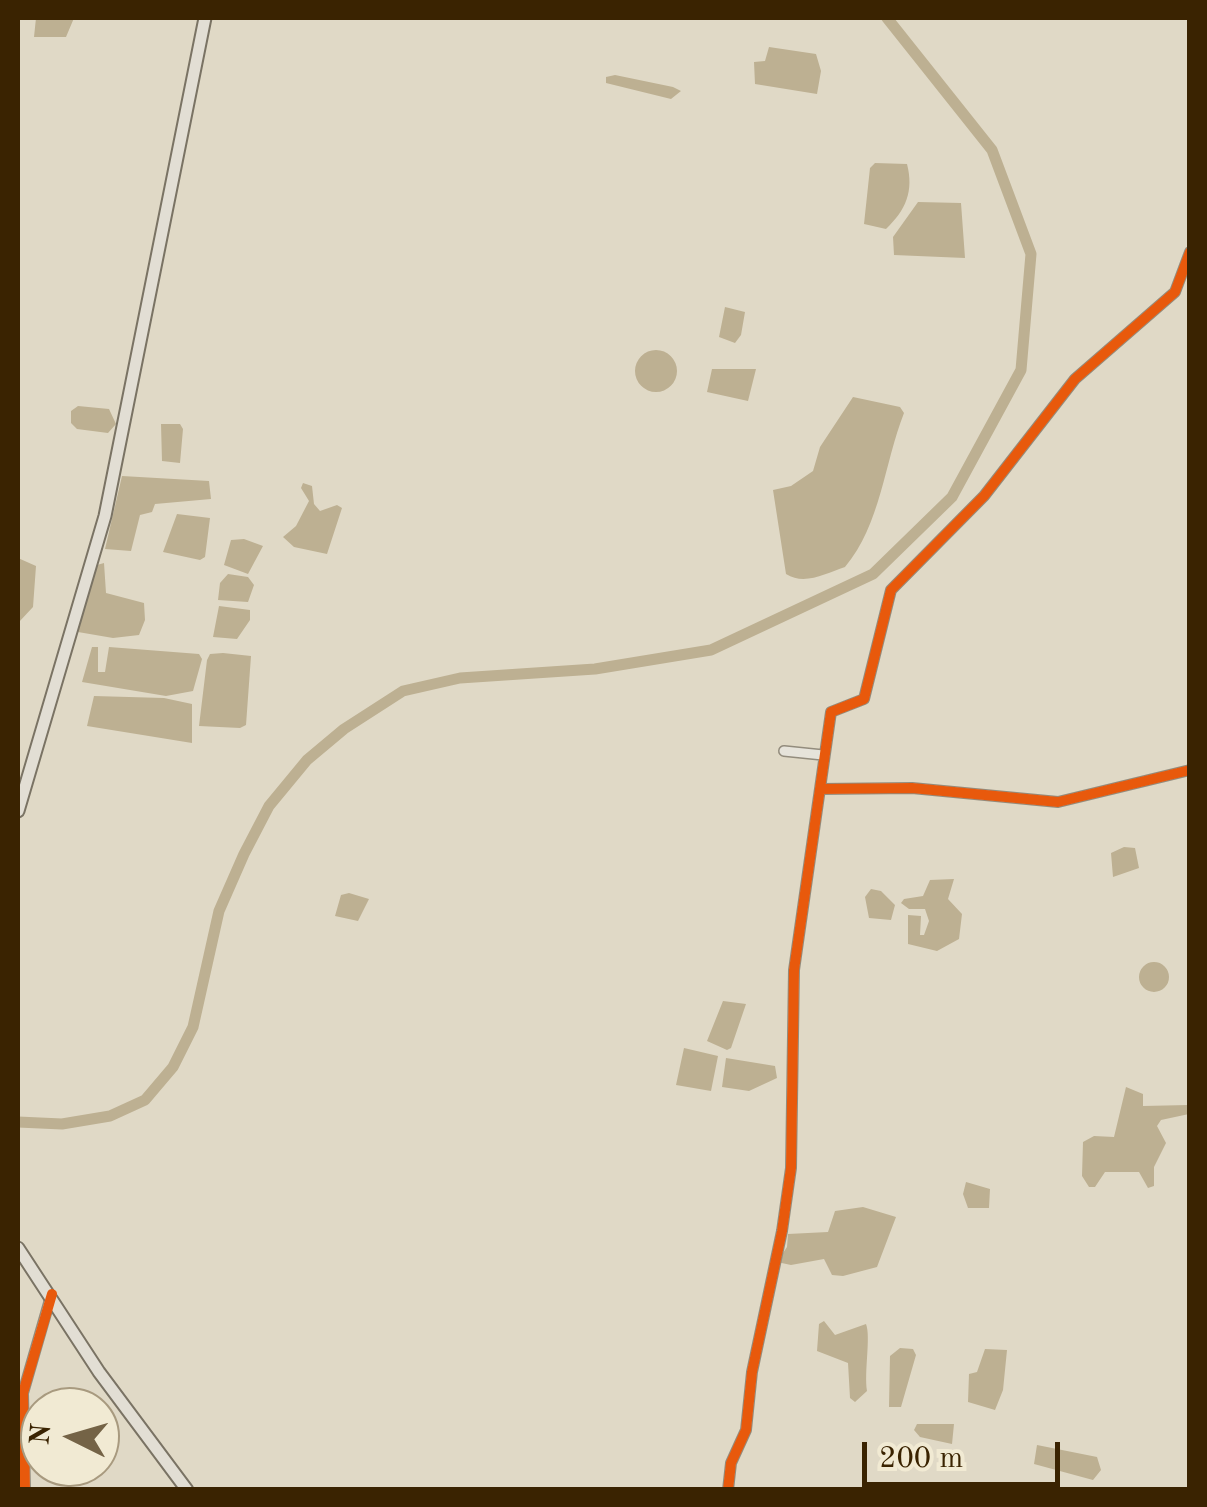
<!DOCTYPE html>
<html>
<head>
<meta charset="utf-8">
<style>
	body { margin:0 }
	#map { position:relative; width:1207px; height:1507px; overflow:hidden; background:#e0d9c6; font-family:"Old Standard TT",serif }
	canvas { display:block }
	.frame { position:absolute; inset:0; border:20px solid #3a2301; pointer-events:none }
	.north { position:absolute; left:20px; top:1387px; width:100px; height:100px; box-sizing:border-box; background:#f1ead3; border:2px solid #a89a7f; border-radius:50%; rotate:275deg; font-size:28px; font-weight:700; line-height:40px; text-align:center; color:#3a2301 }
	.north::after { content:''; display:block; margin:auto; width:35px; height:45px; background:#746346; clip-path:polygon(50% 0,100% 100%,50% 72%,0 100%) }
	.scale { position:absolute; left:862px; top:1442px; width:198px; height:45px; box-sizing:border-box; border:5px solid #3a2301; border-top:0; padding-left:12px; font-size:30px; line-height:35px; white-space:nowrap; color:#3a2301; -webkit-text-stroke:8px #f1ead3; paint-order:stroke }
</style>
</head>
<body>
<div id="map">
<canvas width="1207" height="1507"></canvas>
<div class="frame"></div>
<div class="north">N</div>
<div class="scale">200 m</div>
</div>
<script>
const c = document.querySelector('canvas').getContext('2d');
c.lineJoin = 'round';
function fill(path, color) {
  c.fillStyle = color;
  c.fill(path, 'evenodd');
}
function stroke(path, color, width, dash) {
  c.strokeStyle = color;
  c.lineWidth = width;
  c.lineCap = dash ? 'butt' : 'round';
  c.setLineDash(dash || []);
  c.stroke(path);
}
fill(new Path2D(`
	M 36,18 L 74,18 L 66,37 L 34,37 Z
	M 769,47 L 816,54 L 821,71 L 817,94 L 755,84 L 754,62 L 765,61 Z
	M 615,75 L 673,87 L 681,91 L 671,99 L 606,83 L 606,77 Z
	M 875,163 L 907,164 C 914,191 906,210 886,229 L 864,224 L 870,168 Z
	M 918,202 L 961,203 L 965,258 L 894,255 L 893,237 Z
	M 725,307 L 745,312 L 741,335 L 735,343 L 719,337 Z
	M635 371a21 21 0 1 1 42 0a21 21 0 1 1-42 0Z
	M 712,369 L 756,369 L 748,401 L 707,392 Z
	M 853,397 L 900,407 L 904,413 C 884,464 881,524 845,567 C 826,573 805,586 786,574 L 773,490 L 791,486 L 813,471 L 820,447 Z
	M 78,406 L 109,409 L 116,424 L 108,433 L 77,429 L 71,423 L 71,411 Z
	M 161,424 L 180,424 L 183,429 L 180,463 L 162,461 Z
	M 122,476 L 209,481 L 211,499 L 155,504 L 152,512 L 140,515 L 131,551 L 105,549 Z
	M 303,483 L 312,486 L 314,504 L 320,511 L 337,505 L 342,508 L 327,554 L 294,547 L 283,537 L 296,526 L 309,501 L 301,488 Z
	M 177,514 L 210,518 L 205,557 L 200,560 L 163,552 Z
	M 244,539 L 263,546 L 248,574 L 224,565 L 231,540 Z
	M 18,558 L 36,566 L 33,607 L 19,622 Z
	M 104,563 L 106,593 L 144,603 L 145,620 L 139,635 L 113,638 L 78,632 L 97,565 Z
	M 228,574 L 248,577 L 254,585 L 248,602 L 218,600 L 220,583 Z
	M 219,606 L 250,610 L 250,620 L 237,639 L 213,637 Z
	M 92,647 L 98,647 L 98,672 L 105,672 L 109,647 L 199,654 L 202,659 L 193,691 L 166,696 L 82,682 Z
	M 223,653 L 251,656 L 246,725 L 240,728 L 199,726 L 207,660 L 210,654 Z
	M 94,696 L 164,698 L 192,704 L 192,743 L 87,726 Z
	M 1124,847 L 1135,848 L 1139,868 L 1113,877 L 1111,853 Z
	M 954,879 L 948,899 L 962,914 L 959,939 L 937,951 L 908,944 L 908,915 L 921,916 L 920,935 L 924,935 L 929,921 L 925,909 L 909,909 L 901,903 L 904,899 L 923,896 L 930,880 Z
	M 871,889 L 881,891 L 895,905 L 891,920 L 869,918 L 865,897 Z
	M 349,893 L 369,899 L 358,921 L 335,916 L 341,895 Z
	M1139 977a15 15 0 1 1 30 0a15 15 0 1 1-30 0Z
	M 723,1001 L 746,1004 L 731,1048 L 727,1050 L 707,1041 Z
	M 684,1048 L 718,1056 L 711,1091 L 676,1085 Z
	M 726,1058 L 775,1066 L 777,1078 L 749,1091 L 722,1087 Z
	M 1126,1087 L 1143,1094 L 1143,1106 L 1188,1105 L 1189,1114 L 1161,1120 L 1157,1126 L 1166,1143 L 1154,1167 L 1154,1186 L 1148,1188 L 1139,1172 L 1105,1172 L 1095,1187 L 1089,1187 L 1082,1176 L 1083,1142 L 1094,1136 L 1114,1137 Z
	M 966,1182 L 990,1189 L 989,1208 L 968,1208 L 963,1194 Z
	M 863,1207 L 896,1217 L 877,1267 L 843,1276 L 832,1275 L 824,1259 L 791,1265 L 777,1262 L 787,1247 L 788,1234 L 828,1232 L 835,1211 Z
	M 824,1321 L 835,1335 L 866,1324 C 871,1337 864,1371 867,1391 L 855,1402 L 850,1398 L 848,1363 L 817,1351 L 819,1324 Z
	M 900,1348 L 913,1349 L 916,1355 L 901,1407 L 889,1407 L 890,1356 Z
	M 985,1349 L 1007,1350 L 1003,1390 L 995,1410 L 968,1402 L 969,1374 L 977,1372 Z
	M 917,1424 L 954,1424 L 952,1444 L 920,1437 L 914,1430 Z
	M 1037,1445 L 1097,1457 L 1101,1470 L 1093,1480 L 1034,1464 Z`), '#bdb092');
stroke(new Path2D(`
	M 18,1122 L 62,1124 L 110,1116 L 145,1100 L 173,1067 L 193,1027 L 219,911 L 244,854 L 269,806 L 307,760 L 344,729 L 403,691 L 460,678 L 595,669 L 711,650 L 873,574 L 952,497 L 1021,370 L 1031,254 L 992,150 L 887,18`), '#bdb092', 11);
const minor = new Path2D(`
	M 784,751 L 823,755
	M 820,789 L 912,788 L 1058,802 L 1190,770
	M 25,1490 L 23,1393 L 51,1296
	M 728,1490 L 731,1463 L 746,1430 L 752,1372 L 782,1231 L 791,1168 L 794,970 L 831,712 L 864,699 L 891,590 L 984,496 L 1075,379 L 1175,292 L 1190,252`);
const major = new Path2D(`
	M 18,811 L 105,516 L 205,18
	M 18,1248 L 99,1372 L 187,1490`);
stroke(minor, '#938c7d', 12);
stroke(major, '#7a7364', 15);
stroke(minor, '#e6e3da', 9);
stroke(major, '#e2ded4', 11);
stroke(new Path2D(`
	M 820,789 L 912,788 L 1058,802 L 1190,770
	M 25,1490 L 23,1393 L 52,1294
	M 728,1490 L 731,1463 L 746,1430 L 752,1372 L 782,1231 L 791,1168 L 794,970 L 831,712 L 864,699 L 891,590 L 984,496 L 1075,379 L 1175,292 L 1190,252`), '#e8590c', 10);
</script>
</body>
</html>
